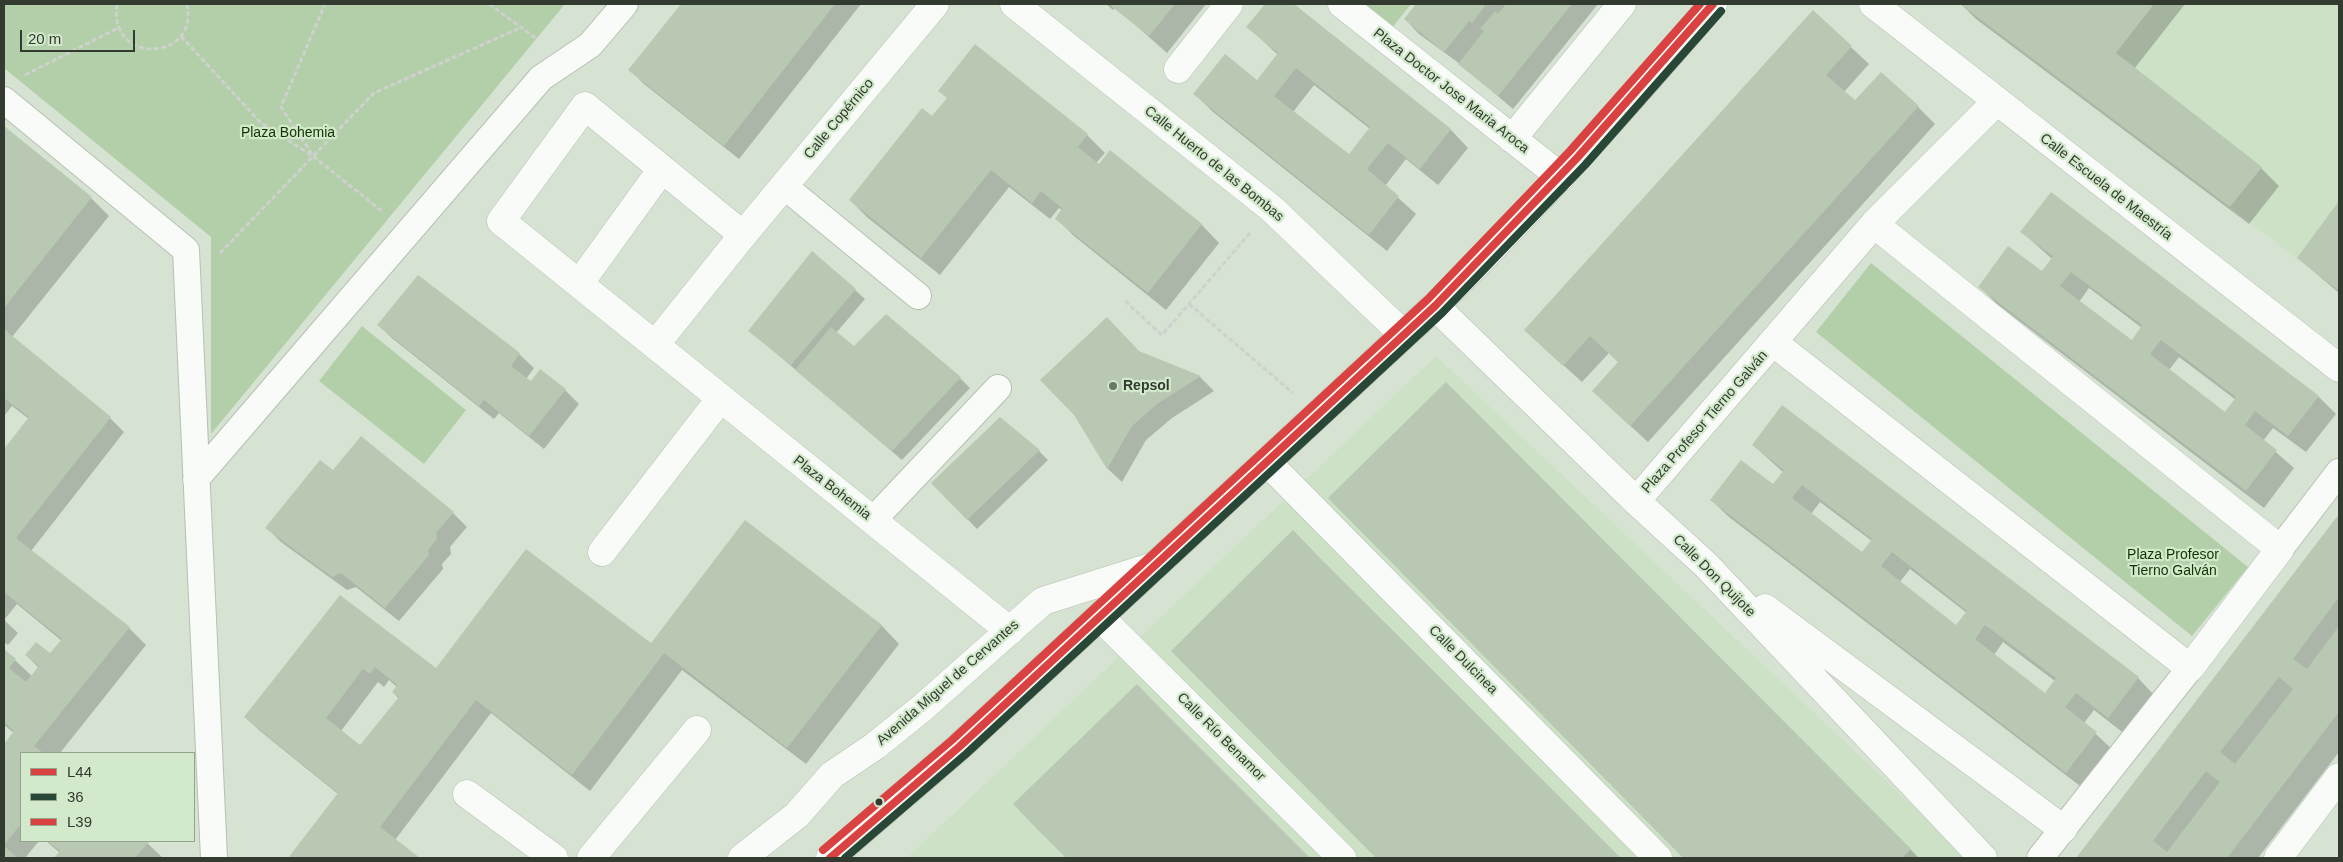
<!DOCTYPE html>
<html>
<head>
<meta charset="utf-8">
<style>
	body { margin:0 }
	#map { position:relative; width:2343px; height:862px; overflow:hidden; background:#d6e3d2; font-family:Helvetica,sans-serif }
	canvas { display:block }
	.frame { position:absolute; inset:0; border:5px solid #333b30; pointer-events:none }
	.legend { position:absolute; left:20px; top:752px; width:175px; height:90px; box-sizing:border-box; background:#d3e9cc; border:1px solid #93a38e; margin:0; padding:6px 9px; list-style:none; font-size:15px; color:#333b30 }
	.legend li { display:flex; align-items:center; gap:10px; height:25px }
	.legend b { width:25px; border:1px solid #93a38e }
	.scale { position:absolute; left:20px; top:30px; width:115px; height:22px; box-sizing:border-box; border:2px solid #333b30; border-top:0; padding-left:6px; font-size:15px; line-height:18px; white-space:nowrap; color:#333b30; -webkit-text-stroke:4px #d3e9cc; paint-order:stroke }
</style>
</head>
<body>
<div id="map">
<canvas width="2343" height="862"></canvas>
<div class="frame"></div>
<ul class="legend">
<li><b style="height:6px;background:#da4241"></b>L44</li>
<li><b style="height:6px;background:#294737"></b>36</li>
<li><b style="height:6px;background:#da4241"></b>L39</li>
</ul>
<div class="scale">20 m</div>
</div>
<script>
const c = document.querySelector('canvas').getContext('2d');
c.lineJoin = 'round';
function fill(path, color) {
  c.fillStyle = color;
  c.fill(path, 'evenodd');
}
function stroke(path, color, width, dash) {
  c.strokeStyle = color;
  c.lineWidth = width;
  c.lineCap = dash ? 'butt' : 'round';
  c.setLineDash(dash || []);
  c.stroke(path);
}
function write(font, color, halo, rows, align = 'center') {
  c.font = font + ' Helvetica,sans-serif';
  c.lineWidth = 4.5;
  c.setLineDash([]);
  c.textBaseline = 'middle';
  c.strokeStyle = halo;
  c.fillStyle = color;
  for (const [text, x, y, turn = 0] of rows) {
    c.save();
    c.translate(x, y);
    c.rotate((+turn || 0) * Math.PI / 180);
    c.textAlign = isNaN(turn) ? turn : align;
    if (halo) c.strokeText(text, 0, 0);
    c.fillText(text, 0, 0);
    c.restore();
  }
}
fill(new Path2D(`
	M 1960,4 L 2339,4 L 2339,291 L 2230,207 Z
	M 1436,356 L 1968,858 L 907,858 Z`), '#cde1c6');
fill(new Path2D(`
	M 4,4 L 565,4 L 211,434 L 211,237 L 4,68 Z
	M 1342,4 L 1411,4 L 1384,38 Z
	M 1871,263 L 2248,567 L 2192,636 L 1816,332 Z
	M 362,326 L 466,410 L 424,464 L 319,381 Z`), '#b3cfa9');
fill(new Path2D(`
	M 682,4 L 861,4 L 739,159 L 644,84 L 630,70 Z
	M 1106,4 L 1206,4 L 1167,53 L 1115,7 L 1113,10 Z
	M 1267,4 L 1292,4 L 1451,130 L 1468,148 L 1438,185 L 1406,159 L 1385,186 L 1416,214 L 1387,251 L 1213,112 L 1195,94 L 1257,82 L 1278,55 L 1248,27 ZM 1314,85 L 1370,129 L 1349,156 L 1293,112 Z
	M 1418,4 L 1598,4 L 1513,109 L 1460,64 L 1419,34 L 1405,19 Z
	M 1961,4 L 2185,4 L 2134,69 L 2261,168 L 2279,186 L 2249,224 L 1976,19 Z
	M 1813,12 L 1869,64 L 1844,92 L 1855,102 L 1918,107 L 1935,124 L 1648,442 L 1612,409 L 1619,363 L 1609,353 L 1582,382 L 1543,347 Z
	M 976,46 L 1087,135 L 1105,153 L 1096,163 L 1099,165 L 1110,152 L 1202,225 L 1219,243 L 1166,310 L 1074,236 L 1056,218 L 1062,210 L 1059,208 L 1050,219 L 1009,187 L 940,275 L 868,218 L 850,200 L 933,118 L 948,98 Z
	M 4,128 L 91,198 L 109,216 L 12,337 L 110,418 L 124,432 L 31,551 L 129,628 L 146,645 L 60,753 L 21,753 L 21,841 L 39,841 L 25,858 L 4,858 L 4,745 L 14,733 L 4,725 L 4,650 L 32,676 L 39,668 L 26,655 L 50,655 L 62,641 L 17,604 L 4,620 L 18,633 L 8,645 L 4,642 L 4,451 L 29,419 L 12,406 L 4,416 Z
	M 2339,204 L 2339,293 L 2298,258 Z
	M 2022,232 L 2318,396 L 2336,414 L 2306,452 L 2273,428 L 2263,441 L 2294,468 L 2264,508 L 1997,304 L 1980,287 L 2042,273 L 2052,259 ZM 2089,288 L 2142,328 L 2132,341 L 2079,302 ZM 2179,357 L 2236,400 L 2225,414 L 2169,370 Z
	M 418,276 L 519,354 L 534,368 L 526,379 L 531,383 L 565,390 L 579,404 L 544,449 L 499,413 L 494,419 L 393,339 L 378,325 Z
	M 855,290 L 865,299 L 836,333 L 854,347 L 960,378 L 970,388 L 902,460 L 750,331 Z
	M 1140,353 L 1200,377 L 1214,391 L 1172,418 L 1146,440 L 1122,482 L 1108,469 L 1075,415 Z
	M 1488,427 L 1919,858 L 1685,858 L 1329,498 Z
	M 1753,445 L 2138,678 L 2155,696 L 2126,735 L 2094,710 L 2084,723 L 2114,751 L 2084,789 L 1729,517 L 1711,500 L 1773,486 L 1784,473 ZM 1820,502 L 1872,541 L 1862,554 L 1811,514 ZM 1910,569 L 1967,613 L 1956,627 L 1899,583 ZM 2003,642 L 2055,681 L 2045,695 L 1994,655 Z
	M 1039,451 L 1048,460 L 977,529 L 933,483 Z
	M 333,472 L 453,513 L 467,527 L 450,547 L 451,554 L 442,564 L 443,569 L 399,621 L 356,587 L 347,590 L 281,542 L 267,528 Z
	M 2339,516 L 2339,752 L 2258,858 L 2078,858 Z
	M 745,522 L 882,626 L 899,644 L 806,764 L 682,670 L 590,791 L 491,713 L 395,840 L 418,858 L 290,858 L 338,794 L 260,731 L 245,717 L 341,597 L 444,676 L 651,645 ZM 389,680 L 397,687 L 393,692 L 399,699 L 361,747 L 341,731 L 378,682 L 384,687 Z
	M 1327,567 L 1619,858 L 1377,858 L 1173,651 Z
	M 1171,720 L 1308,858 L 1068,858 L 1015,804 Z
	M 46,841 L 145,841 L 163,858 L 56,858 L 60,853 Z`), '#0003');
fill(new Path2D(`
	M 681,4 L 835,4 L 724,146 L 628,70 Z
	M 1113,4 L 1175,4 L 1149,36 L 1111,6 Z
	M 1265,4 L 1294,4 L 1451,129 L 1420,169 L 1388,143 L 1367,169 L 1399,196 L 1369,235 L 1193,94 L 1225,54 L 1257,80 L 1278,53 L 1246,27 ZM 1296,68 L 1370,127 L 1349,154 L 1274,96 Z
	M 1416,4 L 1482,4 L 1485,6 L 1472,23 L 1469,21 L 1444,52 L 1404,19 Z
	M 1506,4 L 1572,4 L 1498,96 L 1458,64 L 1484,31 L 1480,29 L 1495,11 L 1498,14 Z
	M 1960,4 L 2154,4 L 2116,53 L 2262,167 L 2230,207 Z
	M 1813,10 L 1852,46 L 1826,75 L 1855,100 L 1881,72 L 1919,106 L 1630,426 L 1592,391 L 1618,362 L 1590,336 L 1563,366 L 1524,330 Z
	M 975,44 L 1088,134 L 1078,147 L 1099,164 L 1110,150 L 1202,224 L 1148,293 L 1055,219 L 1062,208 L 1041,191 L 1032,203 L 991,170 L 921,258 L 849,200 L 922,108 L 932,116 L 947,98 L 938,91 Z
	M 4,126 L 92,197 L 4,308 L 5,205 Z
	M 2051,192 L 2319,396 L 2288,436 L 2255,411 L 2245,425 L 2277,450 L 2246,491 L 1978,287 L 2008,246 L 2042,271 L 2053,256 L 2020,232 ZM 2071,272 L 2142,325 L 2132,340 L 2060,286 ZM 2161,340 L 2236,397 L 2225,412 L 2150,354 Z
	M 2339,201 L 2339,291 L 2297,258 Z
	M 812,251 L 856,289 L 791,365 L 748,331 Z
	M 418,275 L 520,353 L 511,366 L 531,381 L 540,369 L 566,389 L 529,436 L 484,400 L 479,406 L 377,325 Z
	M 886,314 L 961,377 L 892,451 L 795,370 L 831,327 L 854,346 Z
	M 1107,317 L 1139,351 L 1201,376 L 1157,404 L 1132,426 L 1107,469 L 1074,415 L 1040,380 Z
	M 4,329 L 111,417 L 16,538 L 130,627 L 34,746 L 43,753 L 21,753 L 21,824 L 4,845 L 4,744 L 14,731 L 4,722 L 4,649 L 16,659 L 9,668 L 26,682 L 39,666 L 25,655 L 36,642 L 50,653 L 62,639 L 4,592 L 4,449 L 29,417 L 4,398 Z
	M 1446,382 L 1911,849 L 1902,858 L 1683,858 L 1328,498 Z
	M 1782,405 L 2139,677 L 2108,718 L 2076,693 L 2065,707 L 2097,732 L 2066,773 L 1710,500 L 1741,460 L 1773,484 L 1784,470 L 1752,445 ZM 1802,485 L 1872,539 L 1862,552 L 1792,498 ZM 1892,552 L 1967,611 L 1956,625 L 1881,566 ZM 1985,625 L 2056,678 L 2045,693 L 1975,639 Z
	M 1000,417 L 1040,450 L 967,520 L 931,483 Z
	M 361,436 L 454,512 L 436,533 L 437,539 L 428,550 L 429,555 L 385,608 L 341,573 L 332,577 L 265,528 L 320,460 L 333,470 Z
	M 2339,514 L 2339,597 L 2293,659 L 2307,669 L 2339,626 L 2339,712 L 2227,858 L 2076,858 ZM 2279,677 L 2293,689 L 2235,764 L 2220,752 ZM 2206,771 L 2220,782 L 2167,852 L 2153,841 Z
	M 745,520 L 882,625 L 787,748 L 664,653 L 572,775 L 476,700 L 380,827 L 420,858 L 288,858 L 338,793 L 244,717 L 340,595 L 436,668 L 526,549 L 651,643 ZM 375,667 L 397,685 L 392,692 L 399,697 L 360,745 L 326,718 L 363,669 L 370,674 Z
	M 1293,530 L 1318,556 L 1621,858 L 1376,858 L 1171,651 Z
	M 1137,684 L 1161,709 L 1310,858 L 1066,858 L 1038,830 L 1013,804 Z
	M 47,841 L 147,841 L 149,842 L 135,858 L 54,858 L 60,851 Z
	M 4,846 L 18,858 L 4,858 Z`), '#b8c8b3');
const pedestrian = new Path2D(`
	M 4,100 L 186,250 L 214,858
	M 784,186 L 918,296
	M 196,479 L 541,78 L 590,45 L 625,4
	M 873,520 L 998,388
	M 2280,549 L 2339,472
	M 2040,858 L 2190,668`);
const minor = new Path2D(`
	M 1014,4 L 1272,209 L 1404,335
	M 1342,4 L 1561,177
	M 1873,4 L 2339,368
	M 1178,69 L 1229,4
	M 1512,139 L 1622,4
	M 743,235 L 935,4
	M 579,284 L 662,169
	M 1435,306 L 1636,501 L 1706,565 L 1983,858
	M 1774,343 L 2190,668 L 2280,549 L 1874,224
	M 655,345 L 501,221 L 585,106 L 743,235 L 655,345 L 1010,631
	M 1267,462 L 1658,858
	M 1636,501 L 1874,224 L 1996,102
	M 602,552 L 720,399
	M 1765,608 L 2063,829
	M 1100,617 L 1342,858
	M 467,794 L 554,858
	M 591,858 L 697,730
	M 742,858 L 797,815 L 832,775 L 875,746 L 921,709 L 1043,601 L 1154,566
	M 2278,858 L 2339,777`);
const secondary = new Path2D(`
	M 830,858 L 959,747 L 1435,306 C 1533,210 1624,108 1713,4`);
stroke(pedestrian, '#b7c0b3', 28);
stroke(minor, '#b7c0b3', 29);
stroke(secondary, '#b7c0b3', 29);
stroke(new Path2D(`
	M 117,4 C 108,67 200,61 187,4
	M 489,4 L 537,39
	M 181,36 L 260,122 L 314,157 L 383,212
	M 25,75 L 118,28
	M 312,154 L 281,107 L 325,4
	M 220,253 L 374,93 L 522,27
	M 1125,301 L 1162,335 L 1250,233
	M 1189,304 L 1293,393`), '#ced1cd', 3, [5, 2.5]);
stroke(pedestrian, '#f9fbf8', 26);
stroke(minor, '#f9fbf8', 28);
stroke(secondary, '#f9fbf8', 28);
stroke(new Path2D(`
	M 830,858 L 959,747 L 1435,306 L 1577,158 L 1713,4`), '#da4241', 8);
stroke(new Path2D(`
	M 845,858 L 966,754 L 1442,313 L 1585,165 L 1721,11`), '#294737', 8);
stroke(new Path2D(`
	M 823,850 L 952,740 L 1428,299 L 1570,151 L 1700,4`), '#da4241', 8);
for (const [x, y, r, color] of [
	[1113,386,5,"#6c7669"],
	[879,802,4.5,"#333b30"]
]) {
  const dot = new Path2D();
  dot.arc(x, y, r, 0, 2 * Math.PI);
  c.fillStyle = color;
  c.fill(dot);
  stroke(dot, '#d3e9cc', 2);
}
write('14px', '#333b30', '#d3e9cc', [
	["Plaza Doctor Jose Maria Aroca",1451,91,38],
	["Calle Copérnico",839,119,-50],
	["Calle Huerto de las Bombas",1214,164,39],
	["Calle Escuela de Maestría",2106,187,38],
	["Plaza Profesor Tierno Galván",1705,422,-49],
	["Plaza Bohemia",832,488,38],
	["Calle Don Quijote",1714,576,45],
	["Calle Dulcinea",1463,660,45],
	["Avenida Miguel de Cervantes",948,683,-41],
	["Calle Río Benamor",1221,737,45]
]);
write('14px', '#113402', '#d3e9cc', [
	["Plaza Bohemia",288,133],
	["Plaza Profesor",2173,555],
	["Tierno Galván",2173,571]
]);
write('bold 14px', '#333b30', '#d3e9cc', [
	["Repsol",1123,386]
], 'left');
</script>
</body>
</html>
